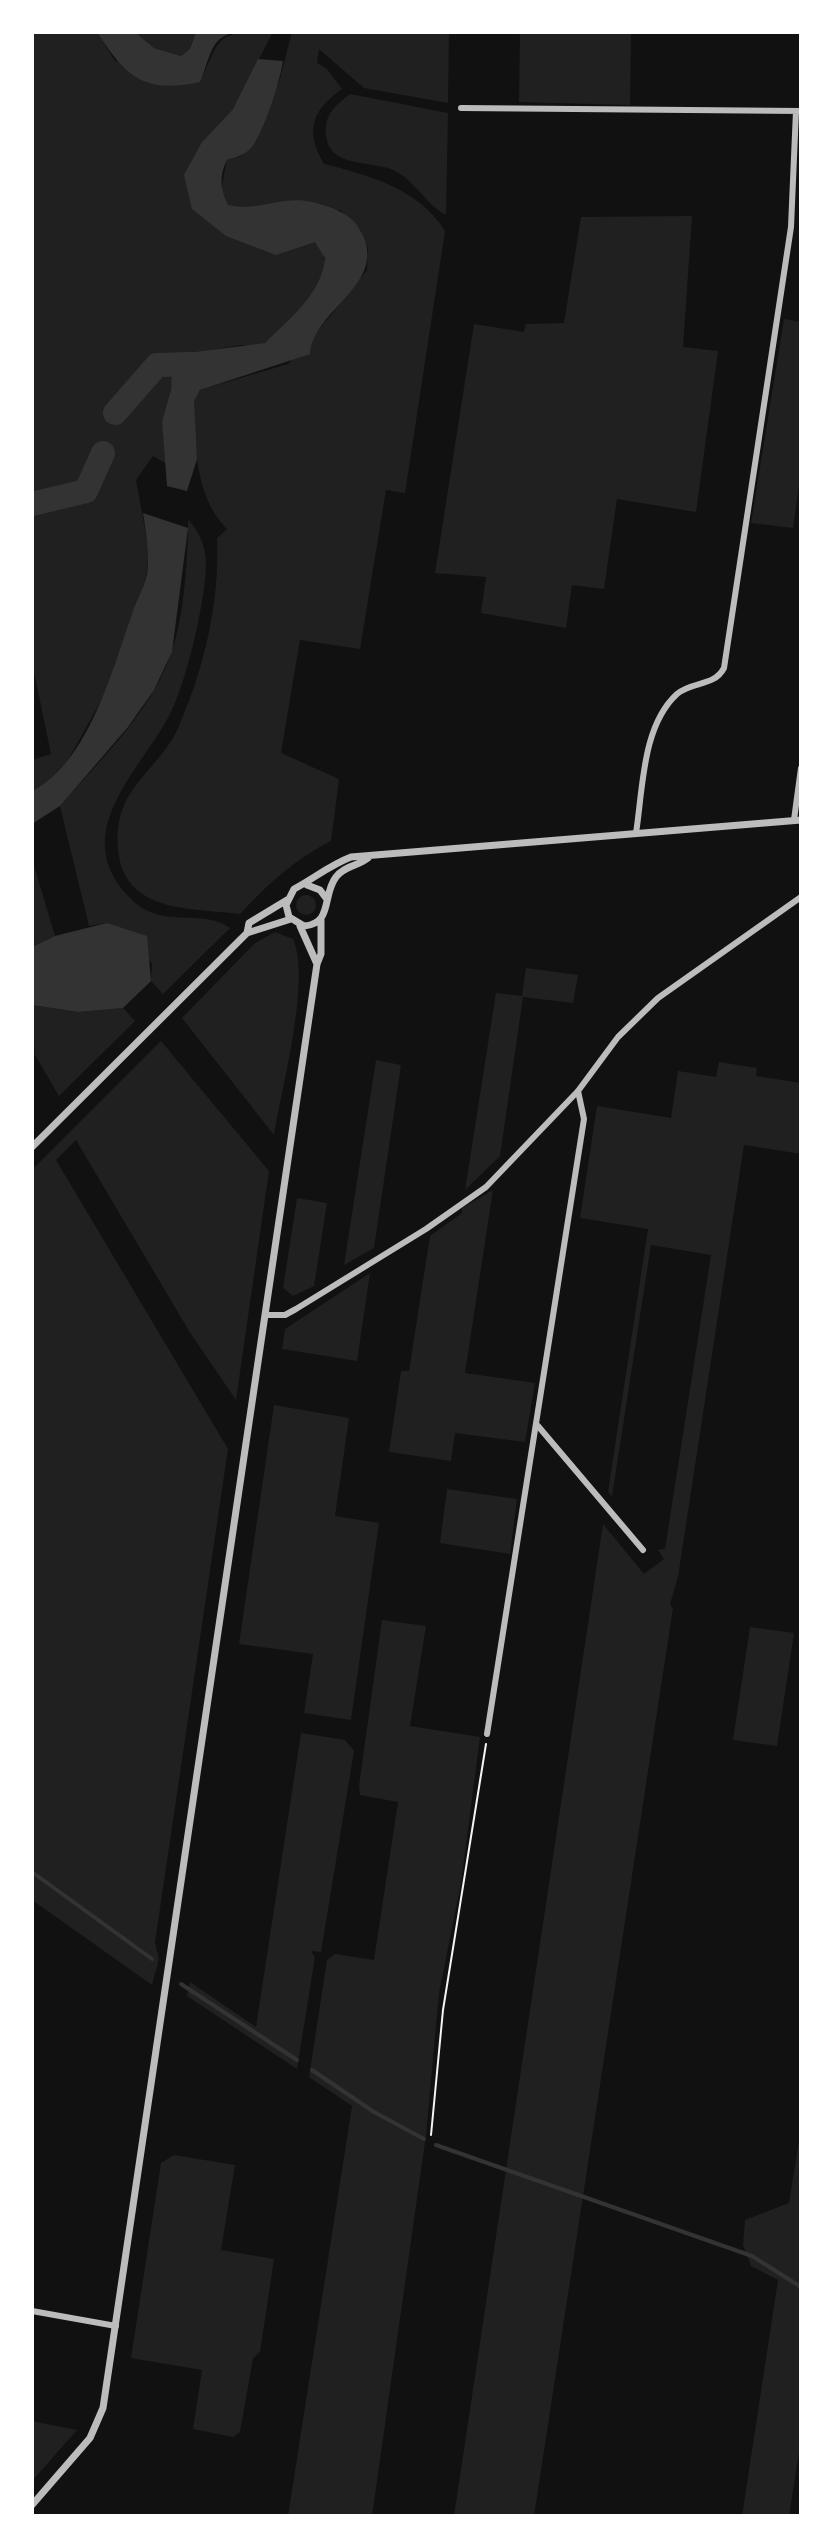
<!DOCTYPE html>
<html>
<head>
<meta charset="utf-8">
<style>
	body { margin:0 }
	#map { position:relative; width:833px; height:2548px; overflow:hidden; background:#111; font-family:"Exo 2",sans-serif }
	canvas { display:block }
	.frame { position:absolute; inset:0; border:34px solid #fff; pointer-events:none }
</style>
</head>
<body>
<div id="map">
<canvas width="833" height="2548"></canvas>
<div class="frame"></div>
</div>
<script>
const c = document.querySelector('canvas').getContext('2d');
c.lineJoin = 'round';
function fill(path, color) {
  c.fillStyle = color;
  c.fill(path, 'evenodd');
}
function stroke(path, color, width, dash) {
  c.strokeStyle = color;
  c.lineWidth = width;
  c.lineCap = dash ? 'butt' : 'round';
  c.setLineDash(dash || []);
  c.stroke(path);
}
fill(new Path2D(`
	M 32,32 L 97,32 L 115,61 L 200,82 C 222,34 216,32 273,32 L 233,109 L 202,142 L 192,209 L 315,242 C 347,263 288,330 266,342 C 261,346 249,345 242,345 C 220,347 201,355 180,354 L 162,421 L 167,464 L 153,456 L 136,480 L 149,551 L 146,577 L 112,681 L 67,762 L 50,782 L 32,791 L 32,760 L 51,754 L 32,662 Z
	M 135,32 L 196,32 L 190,49 L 181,56 L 154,48 Z
	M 292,32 L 449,32 L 448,103 L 364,88 L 319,49 L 317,63 L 327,69 L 342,89 C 311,111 305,131 324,164 C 369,175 419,189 445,231 L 405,493 L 386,490 L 360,649 L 300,640 L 281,753 L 339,779 L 331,841 C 294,860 268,884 240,914 C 195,908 130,914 119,857 C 116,839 117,820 125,803 C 138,776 166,756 178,728 C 204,669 220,602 217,538 L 227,529 C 194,496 196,445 193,401 L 200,390 L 288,364 L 331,315 L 367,270 L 368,248 L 361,230 L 340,210 L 269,206 L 249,209 L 228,206 L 221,190 L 227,160 L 241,156 L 279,82 Z
	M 520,32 L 631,32 L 630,105 L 519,102 Z
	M 350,94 L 448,113 L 446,215 C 425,204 415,180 393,170 C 370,160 329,168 326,135 C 324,114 335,106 350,94 Z
	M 692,216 L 683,347 L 718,351 L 696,512 L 617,499 L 604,589 L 572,585 L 566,628 L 481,613 L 486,577 L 435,573 L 474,324 L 524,332 L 526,324 L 564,323 L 581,217 Z
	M 784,319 L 801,322 L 801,470 L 793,528 L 751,523 Z
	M 188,520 C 199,530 206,548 206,563 C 206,599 186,685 169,716 C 139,772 67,834 130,898 C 162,931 200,907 230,928 L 163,994 L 151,981 L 152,963 L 107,923 L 89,926 L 60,806 C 100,760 150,713 171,654 C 184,617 188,559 188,520 Z
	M 32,859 L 55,936 L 32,947 Z
	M296 905a10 10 0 1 1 20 0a10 10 0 1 1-20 0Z
	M 275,932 L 293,939 C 311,980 282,1087 274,1135 L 182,1018 L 255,943 Z
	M 526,968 L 578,975 L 573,1003 L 523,997 L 500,1156 L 465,1190 L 496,993 L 522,996 Z
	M 32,1005 L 78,1012 L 123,1008 L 135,1021 L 59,1096 L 35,1055 Z
	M 161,1041 L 269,1171 L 236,1400 L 189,1331 L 76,1140 L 56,1160 L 228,1449 L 155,1942 L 159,1959 L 152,1985 L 32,1900 L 32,1170 Z
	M 376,1060 L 401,1065 L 374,1248 L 344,1265 Z
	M 719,1062 L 757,1068 L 756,1076 L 801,1083 L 801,1154 L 744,1145 L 678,1577 L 670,1604 L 673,1608 L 534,2516 L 454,2516 L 603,1524 L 644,1574 L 664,1559 L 658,1550 L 665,1549 L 711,1255 L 651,1245 L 612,1496 L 608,1492 L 648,1229 L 580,1218 L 597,1106 L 671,1118 L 678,1071 L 716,1077 Z
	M 493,1190 L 465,1373 L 535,1383 L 525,1442 L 455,1433 L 451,1461 L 389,1452 L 401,1371 L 409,1371 L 430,1236 L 462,1213 L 462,1208 Z
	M 297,1198 L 327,1203 L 314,1286 L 293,1296 L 283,1288 Z
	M 370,1273 L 357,1361 L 282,1349 L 285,1329 Z
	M 274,1405 L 349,1418 L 335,1516 L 379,1523 L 351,1720 L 304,1713 L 313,1654 L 239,1644 Z
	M 447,1489 L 517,1499 L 510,1554 L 440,1543 Z
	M 382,1620 L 426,1626 L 410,1726 L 480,1737 L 461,1883 L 439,1993 L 426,2135 L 372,2516 L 288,2516 L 352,2106 L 309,2077 L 327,1960 L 335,1954 L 374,1960 L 398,1802 L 360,1795 L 359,1786 Z
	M 750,1627 L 794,1633 L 777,1746 L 733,1740 Z
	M 301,1733 L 345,1740 L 354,1751 L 321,1952 L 311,1951 L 315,1957 L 297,2069 L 187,1996 L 190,1982 L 256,2027 Z
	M 801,2128 L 801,2440 L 789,2516 L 742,2516 L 778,2280 L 751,2266 L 743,2245 L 745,2220 L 789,2203 Z
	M 174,2155 L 235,2165 L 221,2250 L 274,2259 L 260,2352 L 253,2358 L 240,2432 L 233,2437 L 193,2429 L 202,2370 L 131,2358 L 161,2163 Z
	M 32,2421 L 77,2430 L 32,2481 Z`), '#202020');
fill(new Path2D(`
	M 97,32 L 135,32 L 154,48 L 181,56 L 190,49 L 196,32 L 292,32 C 272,37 228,21 214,46 C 208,56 205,71 200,82 C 144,94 126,77 97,32 Z
	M 258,59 L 283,61 C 279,85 266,124 254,144 C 248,154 237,157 227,160 C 219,176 220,189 228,205 C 258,212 283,195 312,202 C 332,207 352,213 362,233 C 388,285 313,309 310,354 L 200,390 L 194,401 L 197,459 L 187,491 L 167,486 L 162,421 L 171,389 L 173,360 L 180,354 L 265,343 C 290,318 321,295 325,258 L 315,242 L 276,255 L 226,236 L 192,209 L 184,175 L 202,142 L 233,109 Z
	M 143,513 L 188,528 L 172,652 L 154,690 L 128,727 L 60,806 L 32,824 L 32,791 C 88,764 113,668 132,614 C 136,601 144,588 147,574 C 150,553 146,533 143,513 Z
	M 107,923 L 147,936 L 151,981 L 123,1008 L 78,1012 L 32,1005 L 32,947 L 55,936 Z`), '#333');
stroke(new Path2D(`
	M 32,1872 L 152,1959
	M 181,1984 L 297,2060
	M 312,2070 L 374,2112 L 424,2139
	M 436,2145 L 752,2256 L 801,2287`), '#333', 4);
stroke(new Path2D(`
	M 115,413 L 157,365 L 190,364
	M 32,504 L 86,491 L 103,453`), '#333', 24);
stroke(new Path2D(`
	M 431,2135 L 443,2010 L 486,1744`), '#f5f5f5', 2);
stroke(new Path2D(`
	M 461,108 L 801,111
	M 794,820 L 801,768
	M 636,833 C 643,789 642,726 677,694 C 692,681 714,687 724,668 L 791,227 L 796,111
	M 266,1315 L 285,1315 L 296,1309 L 426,1229 L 486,1187 L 578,1091 L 618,1037 L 658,998 L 801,897
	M 538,1426 L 643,1550
	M 487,1734 L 584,1119 L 578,1091
	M 32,2311 L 116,2326`), '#bcbcbc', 6);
stroke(new Path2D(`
	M 368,858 C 358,866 344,866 336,877 C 322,895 333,924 304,926 L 289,917 L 286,905 L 294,889 C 313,879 330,865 351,857 L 801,820
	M 307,885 L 320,890 L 326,898
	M 300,926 L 317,964
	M 247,933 L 291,919
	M 32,1147 L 247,933 L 249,923 L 287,900
	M 32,2505 L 90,2438 L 103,2408 L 317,964 L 321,954 L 321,920`), '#bcbcbc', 7);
</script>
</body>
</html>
